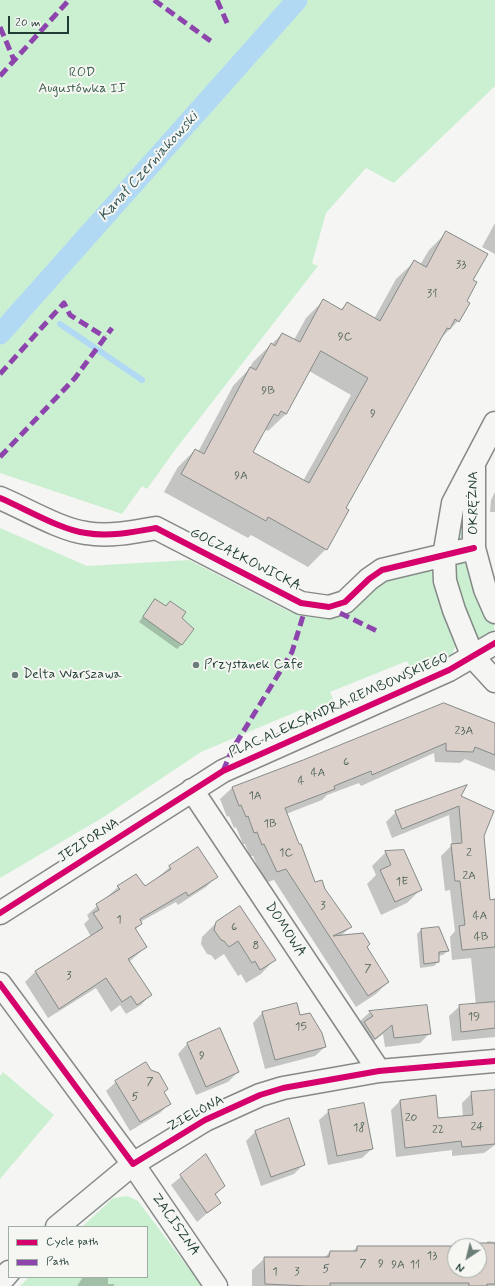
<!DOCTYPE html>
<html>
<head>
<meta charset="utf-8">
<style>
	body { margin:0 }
	#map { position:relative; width:495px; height:1286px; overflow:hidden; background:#f5f5f3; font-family:Mynerve,sans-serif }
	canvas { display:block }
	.legend { position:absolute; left:8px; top:1226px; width:140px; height:52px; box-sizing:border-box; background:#f6f6f2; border:1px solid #a0aca6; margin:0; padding:5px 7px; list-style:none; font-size:12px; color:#1f3d34 }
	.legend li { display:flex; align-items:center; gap:8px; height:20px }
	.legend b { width:20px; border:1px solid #a0aca6 }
	.north { position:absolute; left:447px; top:1238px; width:40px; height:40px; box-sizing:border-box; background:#f6f6f2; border:1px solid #a0aca6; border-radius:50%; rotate:215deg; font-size:11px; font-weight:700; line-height:16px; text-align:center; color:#1f3d34 }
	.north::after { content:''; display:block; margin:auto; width:14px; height:18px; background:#6a7d77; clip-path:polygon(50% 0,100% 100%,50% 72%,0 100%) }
	.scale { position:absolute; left:8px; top:16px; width:61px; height:18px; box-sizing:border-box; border:2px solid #1f3d34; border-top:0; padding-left:5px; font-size:12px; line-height:14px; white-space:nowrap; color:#1f3d34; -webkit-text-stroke:3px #f6f6f2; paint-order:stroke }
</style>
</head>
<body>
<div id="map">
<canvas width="495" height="1286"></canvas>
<ul class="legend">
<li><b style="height:5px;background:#d6006c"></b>Cycle path</li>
<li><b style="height:5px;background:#8e44ad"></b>Path</li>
</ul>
<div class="north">N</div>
<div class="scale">20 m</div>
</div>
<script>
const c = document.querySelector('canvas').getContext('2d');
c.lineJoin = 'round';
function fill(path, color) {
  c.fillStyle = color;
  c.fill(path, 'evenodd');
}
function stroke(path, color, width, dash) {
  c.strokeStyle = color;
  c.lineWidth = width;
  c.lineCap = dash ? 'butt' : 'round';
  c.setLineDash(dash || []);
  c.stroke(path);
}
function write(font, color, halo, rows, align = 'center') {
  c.font = font + ' Mynerve,sans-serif';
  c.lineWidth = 4;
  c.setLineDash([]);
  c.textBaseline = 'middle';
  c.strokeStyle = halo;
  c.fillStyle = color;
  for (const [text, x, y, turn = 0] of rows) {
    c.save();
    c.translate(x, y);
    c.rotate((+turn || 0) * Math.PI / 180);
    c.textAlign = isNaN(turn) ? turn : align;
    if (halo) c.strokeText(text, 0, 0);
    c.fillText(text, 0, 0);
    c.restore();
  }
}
fill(new Path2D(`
	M 0,0 L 495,0 L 495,86 L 394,183 L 366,168 L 326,213 L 312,263 L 318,266 L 175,450 L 147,489 L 142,486 L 122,514 L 0,473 Z
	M 460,508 L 464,509 L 462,519 L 465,542 L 458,545 L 456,531 Z
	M 0,528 L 87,566 L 189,560 L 290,612 L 305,613 L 388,577 L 429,570 L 435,575 L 456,640 C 456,661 435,667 420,676 L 412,673 L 407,661 L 330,692 L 337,708 L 309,721 L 303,709 L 201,752 L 102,818 L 0,878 Z
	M 460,562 L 468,564 L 483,605 L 494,624 L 494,630 L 487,637 L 478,640 L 474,636 L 459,598 L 454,569 Z
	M 3,1072 L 54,1115 L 0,1179 L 0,1076 Z
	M 128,1196 L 138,1201 L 202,1286 L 20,1286 L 29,1277 L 147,1277 L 147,1227 L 82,1227 L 113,1198 Z`), '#cbf0d1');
fill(new Path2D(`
	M 495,223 L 495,254 L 482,247 Z
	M 446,233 L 472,280 L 458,321 L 441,338 L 345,508 L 348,510 L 326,549 L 308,567 L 251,535 L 248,538 L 164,492 L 178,467 L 195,450 L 198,452 L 233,386 L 249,369 L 253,362 L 282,334 L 294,340 L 306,318 L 323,301 L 340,310 L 347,304 L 374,319 L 396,279 L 414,262 L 420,265 L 429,250 ZM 309,371 L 351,395 L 303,481 L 252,452 L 264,429 L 268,431 L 286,414 Z
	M 495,492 L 495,512 L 490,512 L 491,500 Z
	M 155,600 L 165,607 L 170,602 L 181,618 L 182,644 L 177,649 L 139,622 Z
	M 495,724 L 495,771 L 465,759 L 460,763 L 435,762 L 434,753 L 361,786 L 359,783 L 327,795 L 322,800 L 286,814 L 314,883 L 325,890 L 350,927 L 341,936 L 366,947 L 388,982 L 376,994 L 356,1007 L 274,880 L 265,883 L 253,856 L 250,856 L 245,844 L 243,844 L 236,827 L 234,828 L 229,816 L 227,817 L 220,799 L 232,788 L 303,761 Z
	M 460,797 L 483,836 L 489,901 L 495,900 L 495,1037 L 452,1041 L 449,1016 L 460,1006 L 476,1005 L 471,958 L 452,960 L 450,937 L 455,931 L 450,890 L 445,891 L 441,856 L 452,845 L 449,815 L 392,838 L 386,822 L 396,812 Z
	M 386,852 L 420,890 L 407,903 L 381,915 L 367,884 L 376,875 L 372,866 Z
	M 170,867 L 216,877 L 206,887 L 178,905 L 176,902 L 140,922 L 141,924 L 135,930 L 146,947 L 129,962 L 151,994 L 141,1005 L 126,1014 L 120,1005 L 111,1012 L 96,988 L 48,1018 L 25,982 L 35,972 L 91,937 L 84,924 L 89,919 L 87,915 L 118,887 L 145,888 Z
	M 216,923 L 274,960 L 261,974 L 246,983 L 241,974 L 238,976 L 224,954 L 215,960 L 211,955 L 207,954 L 201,944 L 202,937 Z
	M 421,930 L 448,951 L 443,955 L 438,956 L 438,962 L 434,966 L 420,968 L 417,934 Z
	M 297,1005 L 300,1016 L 325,1047 L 315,1056 L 265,1069 L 253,1023 L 262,1013 Z
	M 370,1012 L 430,1033 L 420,1043 L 385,1047 L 383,1034 L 365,1048 L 355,1033 L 363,1025 L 360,1021 Z
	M 220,1029 L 238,1072 L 228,1082 L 196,1095 L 178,1054 L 187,1044 Z
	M 116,1082 L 163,1093 L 170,1103 L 160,1113 L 130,1131 L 106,1091 Z
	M 495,1091 L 495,1145 L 484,1153 L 452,1156 L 452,1150 L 396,1157 L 391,1110 L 400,1101 L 437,1119 L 463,1117 L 462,1103 L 472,1093 Z
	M 329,1111 L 372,1149 L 362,1158 L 328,1165 L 319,1120 Z
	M 288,1120 L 304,1164 L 294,1174 L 261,1186 L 246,1141 L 255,1132 Z
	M 206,1156 L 224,1186 L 214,1196 L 219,1203 L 197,1222 L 171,1185 Z
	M 488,1241 L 495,1242 L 495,1286 L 252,1286 L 252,1270 L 265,1258 L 324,1258 L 330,1252 L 352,1252 L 357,1247 L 455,1247 L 455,1270 L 479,1270 L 479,1246 L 467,1246 L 469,1244 L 485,1244 Z
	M 83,1277 L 108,1277 L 108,1284 L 114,1284 L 114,1286 L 77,1286 Z`), '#0003');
stroke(new Path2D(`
	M 60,324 L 142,380`), '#b2d9f4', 6);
stroke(new Path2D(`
	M 0,334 L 297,0`), '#b2d9f4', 21);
const building = new Path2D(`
	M 446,231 L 488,254 L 473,280 L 477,282 L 467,301 L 470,303 L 459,322 L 455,319 L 450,329 L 447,328 L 346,508 L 349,510 L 327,550 L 268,517 L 266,521 L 181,474 L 195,449 L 204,454 L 250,367 L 256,370 L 271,343 L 275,346 L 282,333 L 300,342 L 323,299 L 342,310 L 347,302 L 380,321 L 414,260 L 426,267 ZM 321,351 L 368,378 L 309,483 L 253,452 L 274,414 L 278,416 L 281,411 L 286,414 Z
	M 155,599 L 166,606 L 170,601 L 186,612 L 182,618 L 194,629 L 182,645 L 143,617 Z
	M 444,703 L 495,723 L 495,755 L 475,747 L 473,752 L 446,751 L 446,743 L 372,775 L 371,771 L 334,786 L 335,789 L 285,808 L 299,844 L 301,844 L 315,882 L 322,880 L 325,889 L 352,927 L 333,936 L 363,933 L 370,944 L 367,947 L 389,982 L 368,996 L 286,869 L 277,872 L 264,844 L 262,845 L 257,832 L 254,833 L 248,816 L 246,817 L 241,805 L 239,806 L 232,787 L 303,760 Z
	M 467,785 L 461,796 L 494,811 L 484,836 L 490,900 L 495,899 L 495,947 L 462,950 L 459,926 L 465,925 L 460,881 L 455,881 L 451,844 L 462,843 L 459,806 L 402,829 L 395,811 Z
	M 198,847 L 218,877 L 188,896 L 186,892 L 140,919 L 142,924 L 135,928 L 147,947 L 128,959 L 152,995 L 137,1005 L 131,996 L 122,1002 L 106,978 L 59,1009 L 35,971 L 103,928 L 93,913 L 99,910 L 96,904 L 120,889 L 117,886 L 136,874 L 145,886 L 171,869 L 169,866 Z
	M 404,850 L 422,890 L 395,902 L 380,870 L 391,865 L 385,851 Z
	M 240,906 L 276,960 L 260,970 L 255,961 L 252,963 L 238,941 L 229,947 L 224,941 L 221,940 L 214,930 L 216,922 Z
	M 439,927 L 449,951 L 439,952 L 439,962 L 424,964 L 421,929 Z
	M 495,1002 L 495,1028 L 461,1032 L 459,1005 Z
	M 297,1003 L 300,1015 L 310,1013 L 322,1033 L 326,1047 L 275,1060 L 262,1012 Z
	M 427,1005 L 431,1034 L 394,1038 L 392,1025 L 375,1039 L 364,1022 L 373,1016 L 369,1011 Z
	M 220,1028 L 239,1072 L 206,1087 L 187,1043 Z
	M 146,1062 L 151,1070 L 159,1073 L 168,1089 L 164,1092 L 171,1104 L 140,1122 L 115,1081 Z
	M 495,1090 L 495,1144 L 462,1147 L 461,1141 L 405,1148 L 400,1100 L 436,1095 L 438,1118 L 473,1115 L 471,1092 Z
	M 364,1103 L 373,1149 L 337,1156 L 328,1110 Z
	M 289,1118 L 305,1165 L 271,1177 L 255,1131 Z
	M 206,1154 L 225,1186 L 215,1194 L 221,1203 L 207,1213 L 180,1175 Z
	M 469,1243 L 495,1243 L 495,1284 L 487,1284 L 487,1286 L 469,1286 L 469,1283 L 330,1283 L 330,1286 L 308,1286 L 265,1284 L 264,1257 L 329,1257 L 330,1251 L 357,1251 L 357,1246 L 455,1246 L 455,1270 L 479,1270 L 479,1246 L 469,1246 Z`);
fill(building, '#dbd1ca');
stroke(building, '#858a88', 1);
const minor = new Path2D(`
	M 495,423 L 453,503 L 444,556 L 445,581 L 454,610 L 473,657 L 495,681
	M 474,468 L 474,548 L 485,589 L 495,612
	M 0,498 C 24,508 61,530 86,533 C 109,537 134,532 156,528 L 301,603 L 329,607 L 345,602 L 369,579 L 382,570 L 474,548
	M 192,790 L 379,1071
	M 0,913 L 223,771 L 449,670 L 495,643
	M 0,984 L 133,1164 L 205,1120 L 260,1095 L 283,1088 L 379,1071 L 495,1061
	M 57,1227 L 133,1164 L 216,1286
	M 0,1282 L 9,1272`);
stroke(minor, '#858a88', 25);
stroke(minor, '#f5f5f3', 22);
stroke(new Path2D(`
	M 154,0 L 212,42
	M 217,0 L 228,25
	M 0,27 L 14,60
	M 0,76 L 69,0
	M 0,374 L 64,303 L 70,315 L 105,337
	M 0,457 L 75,378 L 112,328
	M 340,613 L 377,631
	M 223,771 L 232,750 L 292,652 L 303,616`), '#8e44ad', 5, [10, 5]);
stroke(new Path2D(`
	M 0,498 C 24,508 61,530 86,533 C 109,537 134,532 156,528 L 301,603 L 329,607 L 345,602 L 369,579 L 382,570 L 474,548
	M 0,913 L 223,771 L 449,670 L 495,643
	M 0,984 L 133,1164 L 205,1120 L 260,1095 L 283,1088 L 379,1071 L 495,1061`), '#d6006c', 6);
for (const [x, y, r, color] of [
	[196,665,4,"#6a7d77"],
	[15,675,4,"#6a7d77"]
]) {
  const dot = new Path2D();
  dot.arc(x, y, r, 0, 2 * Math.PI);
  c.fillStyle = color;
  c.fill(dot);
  stroke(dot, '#f6f6f2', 1.5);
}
write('12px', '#4e625a', null, [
	["33",461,265],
	["31",432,294],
	["9C",345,337],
	["9B",268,391],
	["9",373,414],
	["9A",241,476],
	["23A",464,731],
	["6",346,762],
	["4A",318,773],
	["4",301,781],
	["1A",255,796],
	["1B",270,824],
	["1C",286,853],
	["2",469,853],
	["2A",469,876],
	["1E",402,882],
	["3",323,906],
	["4A",480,916],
	["1",119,920],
	["6",234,927],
	["4B",481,937],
	["8",256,946],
	["7",368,969],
	["3",69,976],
	["19",474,1017],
	["15",301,1027],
	["9",202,1056],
	["7",150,1082],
	["5",135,1097],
	["20",411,1118],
	["24",477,1127],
	["18",359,1128],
	["22",438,1130],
	["13",432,1256],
	["7",363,1264],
	["9",381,1264],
	["9A",398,1265],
	["11",415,1265],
	["5",326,1269],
	["1",275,1272],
	["3",297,1272]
]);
write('14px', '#3b604e', '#f6f6f2', [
	["ROD",82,73],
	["Augustówka II",82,89]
]);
write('14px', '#1f3d34', '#f6f6f2', [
	["OKRĘŻNA",474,503,-90],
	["GOCZAŁKOWICKA",245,560,27],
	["PLAC ALEKSANDRA REMBOWSKIEGO",339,706,-24],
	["JEZIORNA",89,841,-33],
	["DOMOWA",285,930,56],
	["ZIELONA",196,1114,-28],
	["ZACISZNA",175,1225,55]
]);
write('14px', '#1f3d34', '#f6f6f2', [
	["Przystanek Cafe",204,665],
	["Delta Warszawa",23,675]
], 'left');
write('italic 15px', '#375a5b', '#f6f6f2', [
	["Kanał Czerniakowski",149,167,-48]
]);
</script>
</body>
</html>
